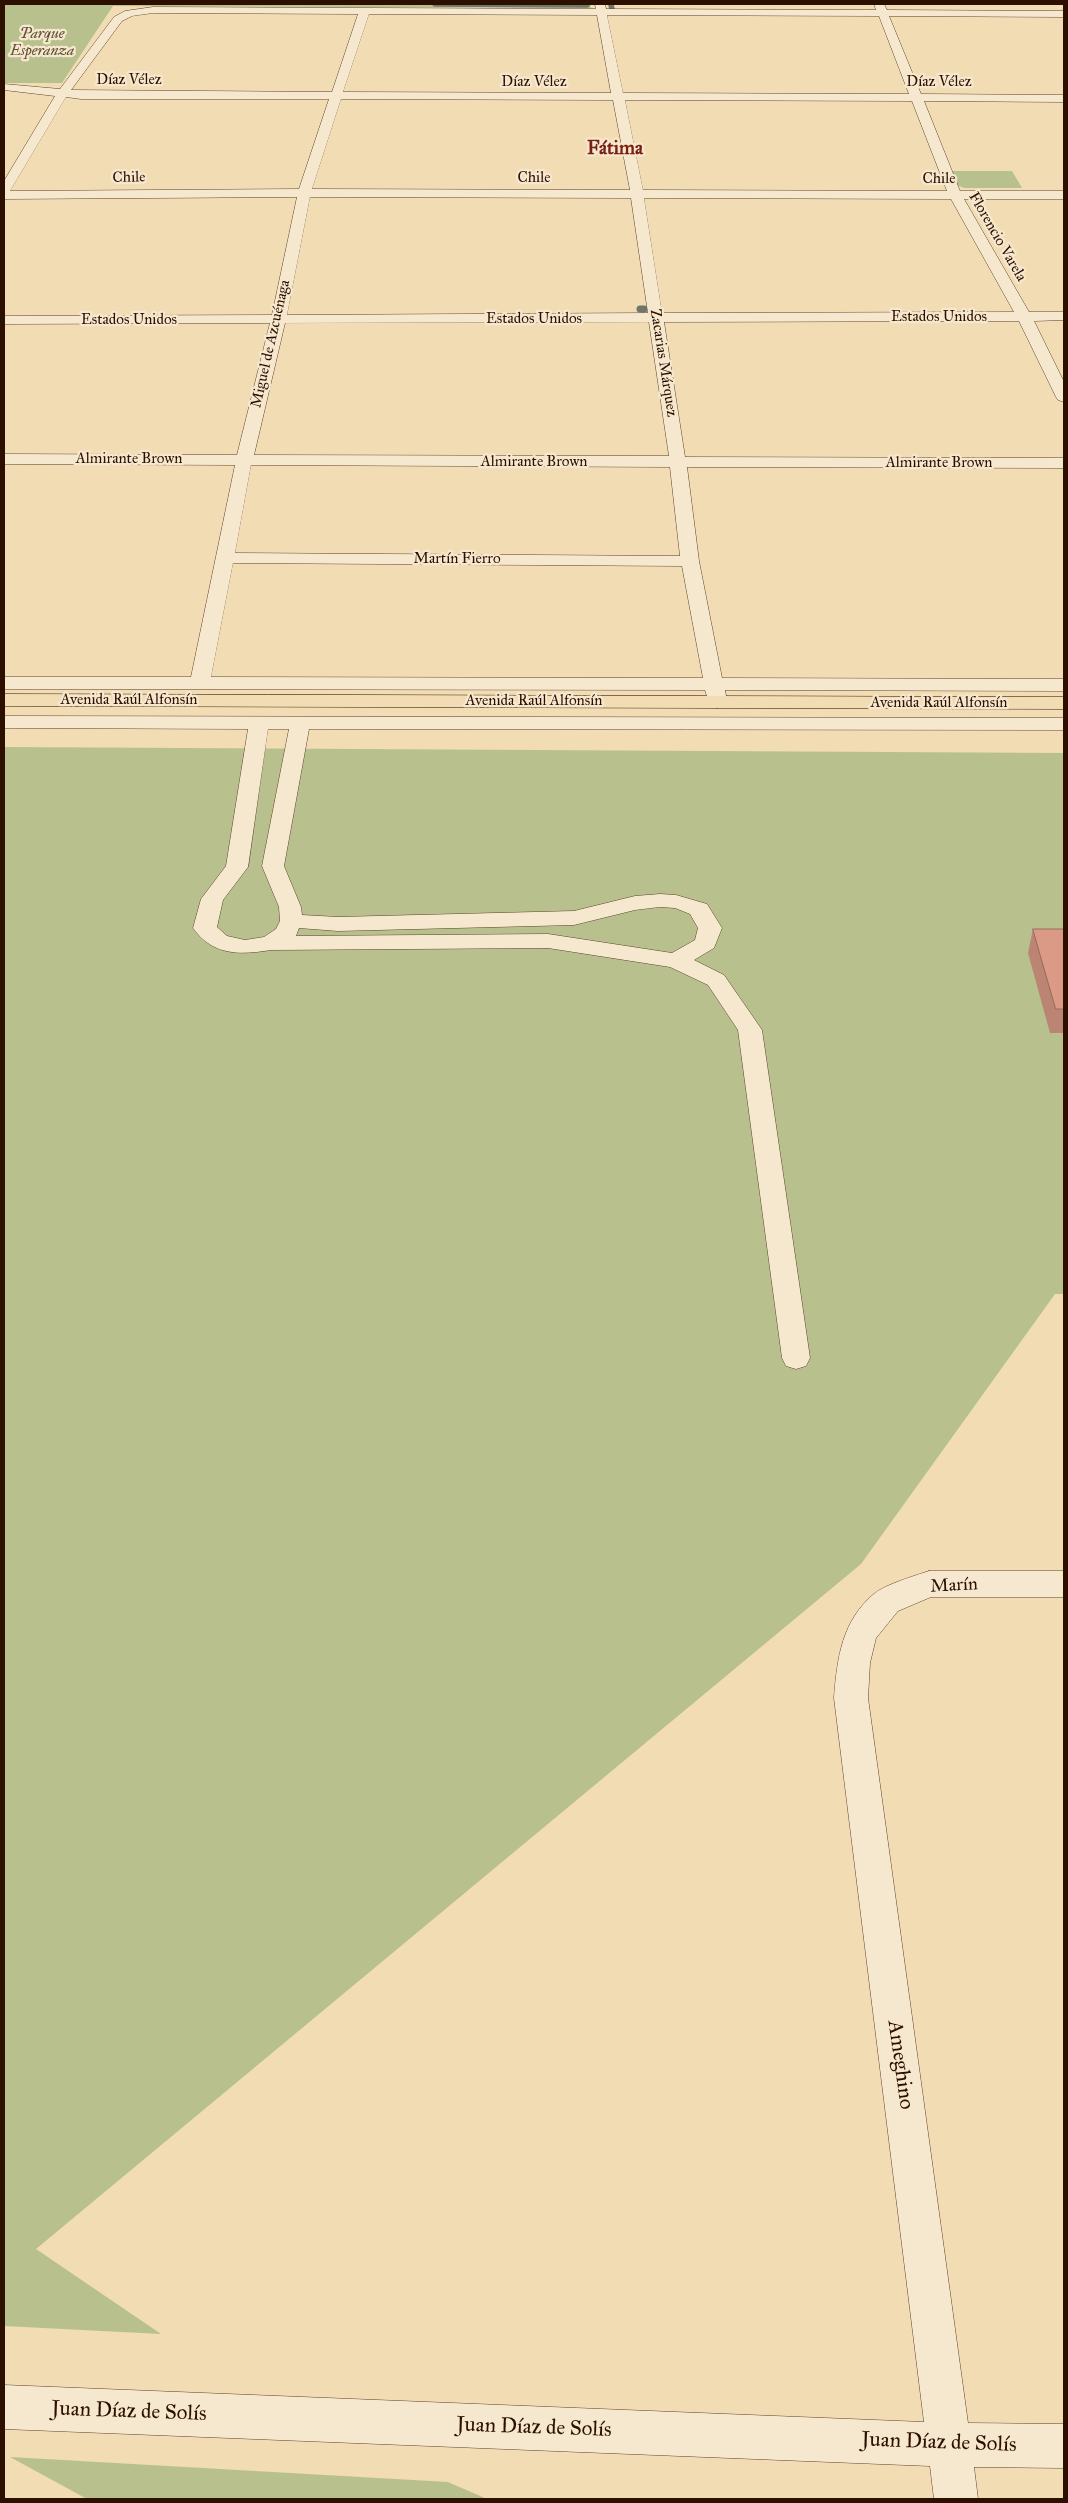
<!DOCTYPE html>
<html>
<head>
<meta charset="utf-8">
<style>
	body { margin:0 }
	#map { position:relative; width:1068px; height:2503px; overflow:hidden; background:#f1dcb3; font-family:"IM FELL Great Primer",serif }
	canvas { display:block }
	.frame { position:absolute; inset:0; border:5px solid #2d0f00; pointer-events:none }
</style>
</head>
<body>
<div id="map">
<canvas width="1068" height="2503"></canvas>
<div class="frame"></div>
</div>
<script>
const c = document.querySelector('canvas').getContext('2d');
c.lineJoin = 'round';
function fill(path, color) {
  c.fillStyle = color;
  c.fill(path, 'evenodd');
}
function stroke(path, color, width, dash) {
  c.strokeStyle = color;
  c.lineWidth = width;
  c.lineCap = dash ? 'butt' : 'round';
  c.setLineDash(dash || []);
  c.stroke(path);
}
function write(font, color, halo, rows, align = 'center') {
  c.font = font + ' "IM FELL Great Primer",serif';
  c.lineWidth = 4.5;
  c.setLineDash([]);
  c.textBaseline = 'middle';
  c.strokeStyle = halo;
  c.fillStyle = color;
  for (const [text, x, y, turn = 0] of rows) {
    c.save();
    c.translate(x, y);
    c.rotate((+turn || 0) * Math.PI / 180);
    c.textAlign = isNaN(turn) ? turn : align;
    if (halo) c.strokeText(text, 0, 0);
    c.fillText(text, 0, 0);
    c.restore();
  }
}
fill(new Path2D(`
	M 4,4 L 590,4 L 591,8 L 113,6 L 62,83 L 4,83 Z
	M 948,171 L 1012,171 L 1022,188 L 965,188 L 953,184 Z
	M 4,747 L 1064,753 L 1064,1294 L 1055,1294 L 861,1564 L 36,2249 L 161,2334 L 4,2326 Z
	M 10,2457 L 448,2482 L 487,2499 L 87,2499 Z`), '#b8c18e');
stroke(new Path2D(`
	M 435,4 L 587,5
	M 611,5 L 612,9`), '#6f766a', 5.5);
stroke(new Path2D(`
	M 640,309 L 644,309`), '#6f766a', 7);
const minor = new Path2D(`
	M 595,4 L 605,4 L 606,9 L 876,10 L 874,4 L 884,4 L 887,10 L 1064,11 L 1064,17 L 889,16 L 921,94 L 1064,95 L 1064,102 L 924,101 L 960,191 L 1064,191 L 1064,199 L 964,199 L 1029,312 L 1064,312 L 1064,320 L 1034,321 L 1064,382 L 1064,402 L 1058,400 L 1056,397 L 1019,321 L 664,322 L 685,457 L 1064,458 L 1064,468 L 687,467 L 699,561 L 722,678 L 1064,679 L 1064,691 L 725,690 L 727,702 L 724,706 L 717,708 L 710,706 L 705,690 L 4,689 L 4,677 L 191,677 L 235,465 L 4,464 L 4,454 L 237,455 L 270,323 L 4,324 L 4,316 L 272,315 L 297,197 L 4,199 L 4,181 L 55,96 L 4,90 L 4,84 L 60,89 L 114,17 L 125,11 L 153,7 L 596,9 ZM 153,13 L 358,14 L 332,92 L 71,90 L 122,21 L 132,16 ZM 369,14 L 597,15 L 611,93 L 343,92 ZM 607,15 L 879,16 L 909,94 L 623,93 ZM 66,97 L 81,99 L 329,99 L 299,189 L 10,191 ZM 341,99 L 613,100 L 630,190 L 312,189 ZM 625,100 L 912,101 L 947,191 L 643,190 ZM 310,197 L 631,198 L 648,313 L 287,315 ZM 644,198 L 951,199 L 1014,312 L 662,313 ZM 649,322 L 669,456 L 254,455 L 285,323 ZM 251,465 L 670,467 L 680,556 L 235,553 ZM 233,563 L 682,566 L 703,678 L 211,677 Z
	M 4,716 L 1064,718 L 1064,730 L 309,729 L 284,866 L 301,907 L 302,915 L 338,917 L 574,911 L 635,896 L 660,894 L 676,895 L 707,904 L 722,928 L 714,948 L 694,960 L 724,975 L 762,1030 L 810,1358 L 806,1366 L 796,1369 L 786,1366 L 782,1358 L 738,1030 L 708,985 L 670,967 L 548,948 L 271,950 C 240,955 213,956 193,928 L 201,899 L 226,866 L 248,729 L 4,728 ZM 268,729 L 289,729 L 262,866 L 279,907 L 280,921 L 276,929 L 264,937 L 245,940 L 227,936 L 217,927 L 223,900 L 248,867 ZM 660,907 L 675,908 L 690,914 L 698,928 L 695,940 L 672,953 L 548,934 L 296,936 L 299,928 L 338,931 L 574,925 L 635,910 Z
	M 929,1571 L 1064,1571 L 1064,1597 L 931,1597 L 898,1611 L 876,1638 L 870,1663 L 868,1698 L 968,2423 L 1064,2424 L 1064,2468 L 974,2467 L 978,2499 L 934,2499 L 930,2466 L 4,2429 L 4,2385 L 924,2422 L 834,1698 C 837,1658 842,1620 875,1593 C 887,1584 914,1576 929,1571 Z`);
const major = new Path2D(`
	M 4,694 L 1064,697 L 1064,709 L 4,706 Z`);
stroke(minor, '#5e422d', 1);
stroke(major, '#2d0f00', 1);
fill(minor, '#f6e8ce');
fill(major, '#f1dcb3');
fill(new Path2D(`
	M 1033,929 L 1064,929 L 1064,1033 L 1050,1033 L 1028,953 Z`), '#bc8472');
const building = new Path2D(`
	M 1033,929 L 1064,929 L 1064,1009 L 1056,1009 Z`);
fill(building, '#db9a85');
stroke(building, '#996c5d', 1);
write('italic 15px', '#5e4d32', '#f6e8ce', [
	["Parque",42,34],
	["Esperanza",42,51]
]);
write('15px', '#2d0f00', '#f6e8ce', [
	["Díaz Vélez",129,80],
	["Díaz Vélez",534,82],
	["Díaz Vélez",939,82],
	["Chile",129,178,-1],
	["Chile",534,178],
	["Chile",939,179],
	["Florencio Varela",997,237,60],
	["Estados Unidos",939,317],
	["Estados Unidos",534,319],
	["Estados Unidos",129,320],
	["Miguel de Azcuénaga",271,344,-77],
	["Zacarias Márquez",663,363,81],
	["Almirante Brown",129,459],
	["Almirante Brown",534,462],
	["Almirante Brown",939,463],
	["Martín Fierro",457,559],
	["Avenida Raúl Alfonsín",129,700],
	["Avenida Raúl Alfonsín",534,701],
	["Avenida Raúl Alfonsín",939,703]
]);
write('18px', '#2d0f00', '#f6e8ce', [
	["Marín",954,1586,-3]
]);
write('bold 19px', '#7a1f14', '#f6e8ce', [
	["Fátima",615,149]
]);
write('21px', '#2d0f00', '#f6e8ce', [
	["Ameghino",900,2065,82],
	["Juan Díaz de Solís",129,2412,2],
	["Juan Díaz de Solís",534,2428,2],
	["Juan Díaz de Solís",939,2443,2]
]);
</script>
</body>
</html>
